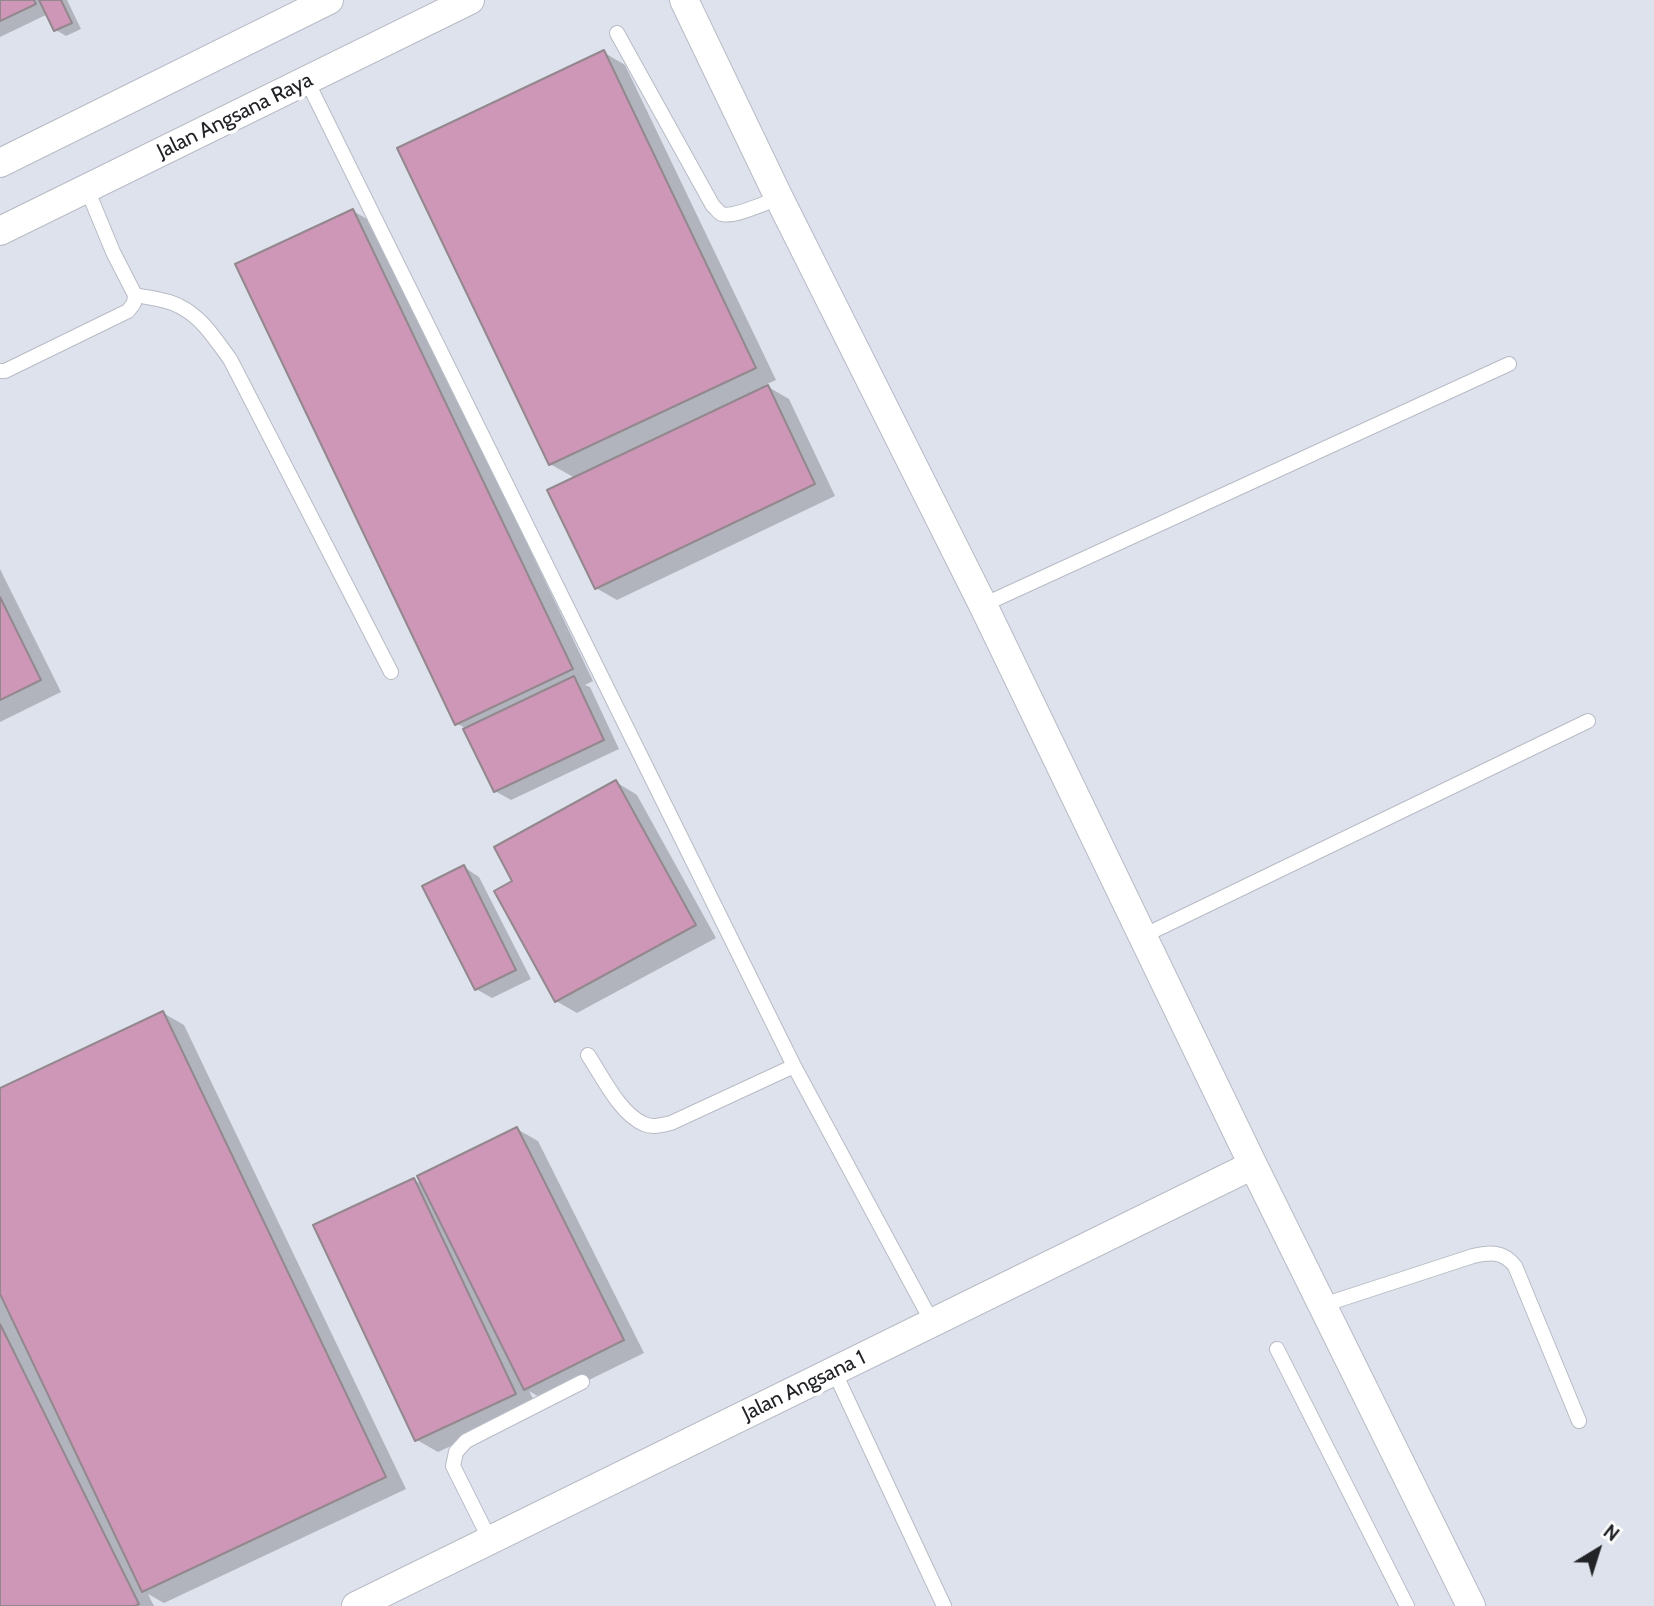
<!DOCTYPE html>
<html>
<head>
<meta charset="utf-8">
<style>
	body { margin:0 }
	#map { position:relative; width:1654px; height:1606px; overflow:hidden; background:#dee2ec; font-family:Cabin,sans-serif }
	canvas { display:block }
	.north { position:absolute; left:1563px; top:1515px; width:70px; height:70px; -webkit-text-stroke:5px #fff; paint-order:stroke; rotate:38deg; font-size:19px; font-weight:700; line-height:28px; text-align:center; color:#212327 }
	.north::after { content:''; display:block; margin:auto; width:24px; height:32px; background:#212327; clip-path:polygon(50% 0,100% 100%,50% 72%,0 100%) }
</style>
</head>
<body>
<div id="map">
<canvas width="1654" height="1606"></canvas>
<div class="north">N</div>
</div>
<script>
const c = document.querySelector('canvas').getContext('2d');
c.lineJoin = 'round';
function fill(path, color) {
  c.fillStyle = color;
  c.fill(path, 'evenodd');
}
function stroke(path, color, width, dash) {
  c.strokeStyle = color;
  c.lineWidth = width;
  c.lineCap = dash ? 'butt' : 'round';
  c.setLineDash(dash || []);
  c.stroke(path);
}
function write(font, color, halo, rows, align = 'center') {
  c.font = font + ' Cabin,sans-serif';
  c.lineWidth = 7;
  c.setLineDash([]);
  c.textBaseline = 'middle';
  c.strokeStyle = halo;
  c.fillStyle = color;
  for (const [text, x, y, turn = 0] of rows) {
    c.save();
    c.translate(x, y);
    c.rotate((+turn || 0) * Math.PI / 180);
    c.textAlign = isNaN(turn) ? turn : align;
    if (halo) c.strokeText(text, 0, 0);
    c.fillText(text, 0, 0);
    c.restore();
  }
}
fill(new Path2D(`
	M 0,0 L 67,0 L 81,29 L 66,36 L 56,30 L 48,14 L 0,37 Z
	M 603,52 L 625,65 L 776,380 L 765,385 L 789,399 L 835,496 L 617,600 L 596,588 L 575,478 L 550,464 Z
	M 353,211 L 374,223 L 593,681 L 585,685 L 590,687 L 619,749 L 511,800 L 495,791 L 465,728 L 456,723 Z
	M 0,569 L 61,692 L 0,722 Z
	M 616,782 L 637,795 L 716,938 L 577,1013 L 556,1001 L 515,882 Z
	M 464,867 L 479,877 L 531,979 L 492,998 L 476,989 Z
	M 163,1013 L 184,1025 L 406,1489 L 164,1603 L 148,1594 L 154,1606 L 0,1606 L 0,1090 Z
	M 517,1129 L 538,1141 L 644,1353 L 546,1401 L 529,1391 L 537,1406 L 438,1452 L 417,1440 L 414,1180 L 423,1185 Z`), '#0003');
const building = new Path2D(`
	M 0,0 L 34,0 L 36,4 L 0,21 Z
	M 39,0 L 61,0 L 72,23 L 54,31 Z
	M 604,50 L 756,368 L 549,465 L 397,148 Z
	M 353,209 L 573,669 L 455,725 L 235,264 Z
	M 768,385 L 815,484 L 595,589 L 547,490 Z
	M 0,597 L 41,680 L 0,700 Z
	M 574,676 L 604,740 L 494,792 L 463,729 Z
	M 616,780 L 696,925 L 555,1002 L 494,891 L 512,881 L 494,847 Z
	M 464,865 L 516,970 L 475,990 L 422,886 Z
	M 163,1011 L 386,1477 L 142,1592 L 0,1294 L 0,1088 Z
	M 517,1127 L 624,1340 L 524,1390 L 417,1176 Z
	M 414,1178 L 516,1394 L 415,1441 L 313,1225 Z
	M 0,1324 L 139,1604 L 135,1606 L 0,1606 Z`);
fill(building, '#ce96b7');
stroke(building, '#92888e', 2);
const lane = new Path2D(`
	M 617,33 L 713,206 C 716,208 719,213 722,214 C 732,218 768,202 779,198
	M 307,81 L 794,1066 L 932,1322
	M 135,295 C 149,298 166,299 179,306 C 202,317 215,339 230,359 L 391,672
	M 0,371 L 5,371 L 128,311 L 134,303 L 135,295 L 113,252 L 87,189
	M 983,605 L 1509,364
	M 1143,936 L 1588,721
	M 588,1055 C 602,1076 620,1114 644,1124 C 653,1128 662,1125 671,1123 L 794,1066
	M 1323,1305 L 1473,1256 C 1490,1252 1503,1251 1515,1266 L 1579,1421
	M 1277,1349 L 1407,1606
	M 834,1371 L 944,1606
	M 490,1540 L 453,1466 L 456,1452 L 466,1441 L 582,1382`);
const street = new Path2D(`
	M 684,0 L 779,198 L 983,605 L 1253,1165 L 1471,1606
	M 0,163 L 329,0
	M 0,231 L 470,0
	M 356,1606 L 1253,1165`);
stroke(lane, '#b7bbc5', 16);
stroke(street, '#b7bbc5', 30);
stroke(lane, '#fff', 14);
stroke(street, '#fff', 28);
write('21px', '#212327', '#fff', [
	["Jalan Angsana Raya",235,116,-26],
	["Jalan Angsana 1",804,1386,-26]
]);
</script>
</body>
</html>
